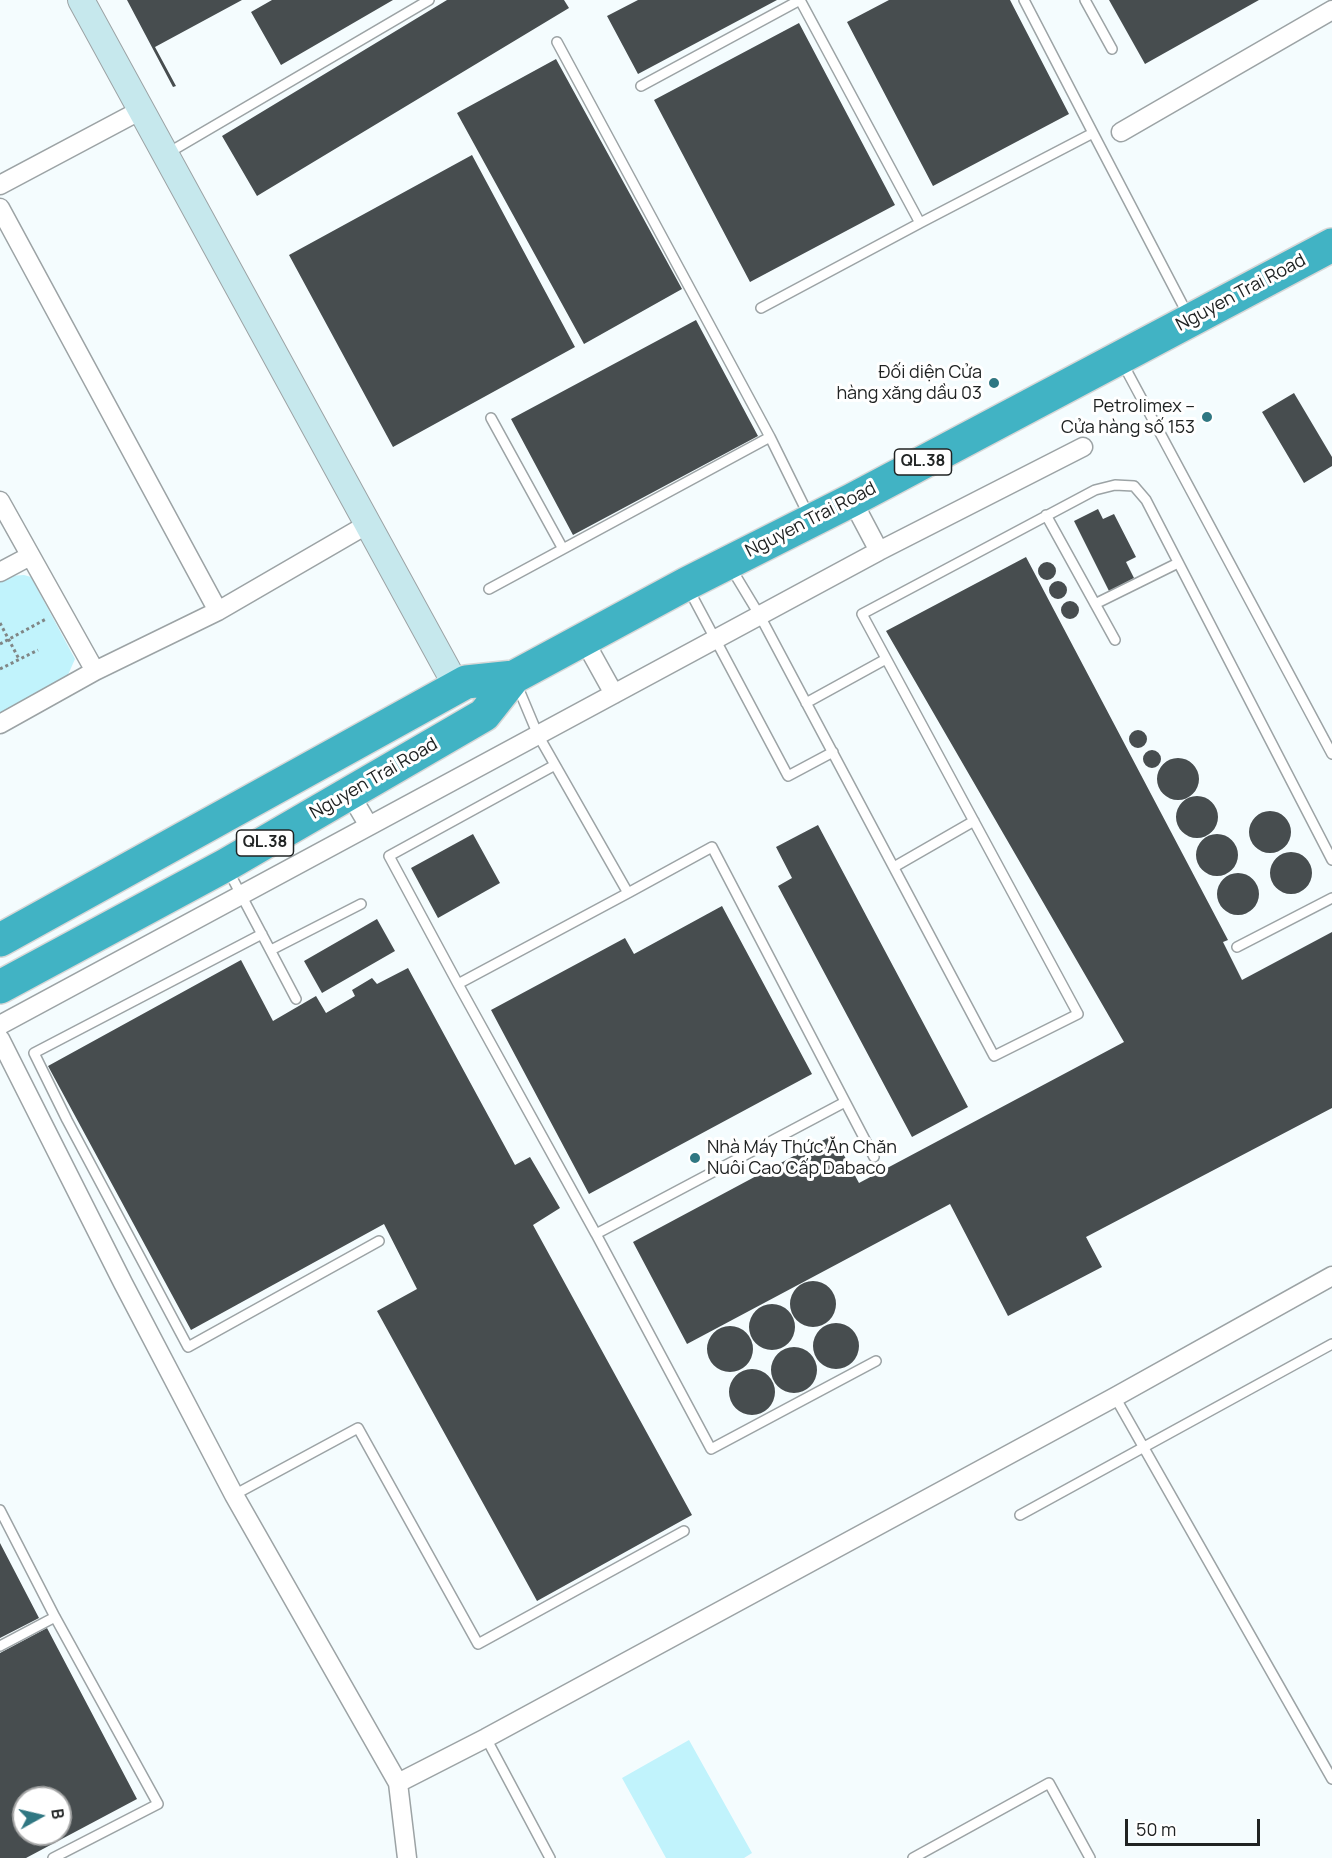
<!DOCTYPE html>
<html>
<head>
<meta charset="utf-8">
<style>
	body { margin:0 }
	#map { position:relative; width:1332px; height:1858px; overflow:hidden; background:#f4fcfe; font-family:Manrope,sans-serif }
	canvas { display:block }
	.north { position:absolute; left:12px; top:1786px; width:60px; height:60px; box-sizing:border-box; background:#fff; border:2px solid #a6a7a7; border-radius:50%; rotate:82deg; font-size:16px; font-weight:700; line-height:24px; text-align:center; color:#202323 }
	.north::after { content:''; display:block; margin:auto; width:21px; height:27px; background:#307782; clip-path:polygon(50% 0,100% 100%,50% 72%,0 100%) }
	.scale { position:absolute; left:1125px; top:1819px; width:135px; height:27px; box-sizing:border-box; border:3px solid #202323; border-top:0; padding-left:8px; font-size:18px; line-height:21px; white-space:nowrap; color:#202323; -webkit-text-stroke:4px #fff; paint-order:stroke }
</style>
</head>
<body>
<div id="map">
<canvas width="1332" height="1858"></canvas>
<div class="north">B</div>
<div class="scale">50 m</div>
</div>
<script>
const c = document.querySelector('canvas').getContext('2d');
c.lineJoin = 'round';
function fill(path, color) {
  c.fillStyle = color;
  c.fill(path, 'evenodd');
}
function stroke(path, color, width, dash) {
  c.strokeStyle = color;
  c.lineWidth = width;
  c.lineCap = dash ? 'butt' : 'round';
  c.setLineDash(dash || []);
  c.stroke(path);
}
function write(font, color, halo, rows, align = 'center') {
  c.font = font + ' Manrope,sans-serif';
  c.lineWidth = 6;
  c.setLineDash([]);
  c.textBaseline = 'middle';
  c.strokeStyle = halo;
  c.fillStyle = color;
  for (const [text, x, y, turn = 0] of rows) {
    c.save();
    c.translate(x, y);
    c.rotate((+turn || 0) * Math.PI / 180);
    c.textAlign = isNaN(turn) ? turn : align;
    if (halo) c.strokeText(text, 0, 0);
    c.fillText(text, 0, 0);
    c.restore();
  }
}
fill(new Path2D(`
	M 24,575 L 31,577 L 75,659 L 67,677 L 0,714 L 0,581 L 10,576 Z
	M 689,1740 L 752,1853 L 744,1858 L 666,1858 L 622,1778 Z`), '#c1f3fc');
fill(new Path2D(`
	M 127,0 L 242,0 L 155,47 L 176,86 L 173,87 Z
	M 272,0 L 393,0 L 281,65 L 251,12 Z
	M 447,0 L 564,0 L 569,8 L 257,196 L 222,136 Z
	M 638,0 L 777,0 L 638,74 L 607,16 Z
	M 889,0 L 1010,0 L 1069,114 L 933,186 L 847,22 Z
	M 1109,0 L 1259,0 L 1145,64 Z
	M 799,23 L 895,205 L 750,282 L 654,100 Z
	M 556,59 L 682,289 L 584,344 L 457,113 Z
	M 472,155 L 575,347 L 393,447 L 289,255 Z
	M 696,320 L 758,436 L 573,535 L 511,419 Z
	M 1294,393 L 1332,457 L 1332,466 L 1304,483 L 1262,412 Z
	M 1098,509 L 1103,519 L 1114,514 L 1136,557 L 1126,562 L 1134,578 L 1109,591 L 1074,521 Z
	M 1026,557 L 1228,940 L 1223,942 L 1242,980 L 1332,932 L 1332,1108 L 1086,1237 L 1102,1267 L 1008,1316 L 950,1204 L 687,1344 L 633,1242 L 833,1135 L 859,1183 L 1124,1042 L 886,631 Z
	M1038 571a9 9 0 1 1 18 0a9 9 0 1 1-18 0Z
	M1049 590a9 9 0 1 1 18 0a9 9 0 1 1-18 0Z
	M1061 610a9 9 0 1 1 18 0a9 9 0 1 1-18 0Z
	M1129 739a9 9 0 1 1 18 0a9 9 0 1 1-18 0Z
	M1143 759a9 9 0 1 1 18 0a9 9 0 1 1-18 0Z
	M1157 779a21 21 0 1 1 42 0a21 21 0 1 1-42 0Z
	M1176 817a21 21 0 1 1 42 0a21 21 0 1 1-42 0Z
	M1249 832a21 21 0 1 1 42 0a21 21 0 1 1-42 0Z
	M 818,825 L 968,1107 L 912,1137 L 778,886 L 792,878 L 776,847 Z
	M 473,834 L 500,883 L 438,918 L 411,868 Z
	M1196 855a21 21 0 1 1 42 0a21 21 0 1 1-42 0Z
	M1270 873a21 21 0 1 1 42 0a21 21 0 1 1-42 0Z
	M1217 894a21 21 0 1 1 42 0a21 21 0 1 1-42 0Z
	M 722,906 L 812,1074 L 589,1194 L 491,1010 L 625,938 L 634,954 Z
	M 377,919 L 395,951 L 322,993 L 304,961 Z
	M 241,960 L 273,1021 L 316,996 L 326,1013 L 355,996 L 352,990 L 372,978 L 377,984 L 408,968 L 515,1165 L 530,1157 L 560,1208 L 533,1225 L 692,1515 L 537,1601 L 377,1311 L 417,1289 L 384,1224 L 191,1330 L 48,1066 Z
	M790 1304a23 23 0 1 1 46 0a23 23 0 1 1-46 0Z
	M749 1327a23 23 0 1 1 46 0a23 23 0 1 1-46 0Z
	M813 1346a23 23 0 1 1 46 0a23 23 0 1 1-46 0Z
	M707 1349a23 23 0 1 1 46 0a23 23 0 1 1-46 0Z
	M771 1370a23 23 0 1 1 46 0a23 23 0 1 1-46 0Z
	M729 1392a23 23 0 1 1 46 0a23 23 0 1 1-46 0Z
	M 0,1543 L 39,1618 L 0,1638 Z
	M 47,1628 L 137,1799 L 26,1858 L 0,1858 L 0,1653 ZM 24,1798 L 60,1798 L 60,1834 L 24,1834 Z`), '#474d4f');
const lane = new Path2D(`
	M 800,0 L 920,223 L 1093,133 L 1188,315
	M 1024,0 L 1093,133
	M 1085,0 L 1112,49
	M 557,42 L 770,437 L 809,516
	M 641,86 L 800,0
	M 168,153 L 429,0
	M 761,308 L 920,223
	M 1122,362 L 1332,754
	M 491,418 L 563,549
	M 1046,515 L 1115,640
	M 731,568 L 760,616 L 994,1056 L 1078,1014 L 862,614 L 1095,490 L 1115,485 L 1134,486 L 1146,500 L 1332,860
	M 688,588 L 788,776 L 833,752
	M 489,589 L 770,437
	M 1095,604 L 1178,563
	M 806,703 L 886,659
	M 555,765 L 389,856 L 458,984 L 596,1234 L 845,1102
	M 894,867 L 974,821
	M 228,870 L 296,999
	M 628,893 L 712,847 L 874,1157
	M 262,934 L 34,1053 L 67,1120 L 188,1347 L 379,1241
	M 1237,947 L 1332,898
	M 271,950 L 361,904
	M 458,984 L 628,893 L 538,735 L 517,685
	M 596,1234 L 711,1449 L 876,1361
	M 1115,1397 L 1332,1779
	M 234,1495 L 358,1428 L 478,1644 L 684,1531
	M 0,1510 L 55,1617 L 158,1804 L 53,1858
	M 1020,1515 L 1332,1344
	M 0,1646 L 55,1617
	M 486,1738 L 550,1858
	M 913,1858 L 1049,1783 L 1090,1858`);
const street = new Path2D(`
	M 1121,132 L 1332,10
	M 0,185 L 141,110
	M 0,208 L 218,611
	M 0,501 L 95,671
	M 879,551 L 1083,447
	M 0,572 L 30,556
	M 584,640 L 614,694
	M 0,724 L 95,671 L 218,611 L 368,524
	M 350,794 L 369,826
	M 0,1025 L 879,551 L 852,500
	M 0,1039 L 123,1283 L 234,1495 L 398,1783 L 407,1858
	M 398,1783 L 486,1738 L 1115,1397 L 1332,1276`);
const secondary = new Path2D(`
	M 81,0 L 457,687`);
const highway = new Path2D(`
	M 0,940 L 466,682 L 514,677 L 686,584 L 852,500 L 1332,245
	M 0,987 L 226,865 L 484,715 L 514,677`);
stroke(lane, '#9ca3a5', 12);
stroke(street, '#9ca3a5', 21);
stroke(secondary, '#9ca3a5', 28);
stroke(highway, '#d7d7d7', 36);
stroke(new Path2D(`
	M 0,623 L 19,659
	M 0,644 L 46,619
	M 0,669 L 38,650`), '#808686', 3, [3, 3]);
stroke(lane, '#fff', 9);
stroke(street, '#fff', 18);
stroke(secondary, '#c6e8ed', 26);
stroke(highway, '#41b3c4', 33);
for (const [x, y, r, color] of [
	[994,383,6,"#307782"],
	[1207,417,6,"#307782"],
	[695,1158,6,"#307782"]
]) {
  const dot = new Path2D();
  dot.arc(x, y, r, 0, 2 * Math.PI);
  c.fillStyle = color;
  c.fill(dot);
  stroke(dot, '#fff', 2);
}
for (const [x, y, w] of [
	[923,462,57],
	[265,843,57]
]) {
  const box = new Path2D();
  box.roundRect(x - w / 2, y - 13, w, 26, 4.5);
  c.fillStyle = '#fff';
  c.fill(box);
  stroke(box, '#202323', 1.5);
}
write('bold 16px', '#202323', null, [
	["QL.38",923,462],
	["QL.38",265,843]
]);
write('18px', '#202323', '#fff', [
	["Nguyen Trai Road",1241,293,-28],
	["Nguyen Trai Road",811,520,-27],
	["Nguyen Trai Road",374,779,-30]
]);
write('18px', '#202323', '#fff', [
	["Đối diện Cửa",982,373],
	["hàng xăng dầu 03",982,394],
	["Petrolimex –",1195,407],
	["Cửa hàng số 153",1195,428],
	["Nhà Máy Thức Ăn Chăn",707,1148,"left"],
	["Nuôi Cao Cấp Dabaco",707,1169,"left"]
], 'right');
</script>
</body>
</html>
